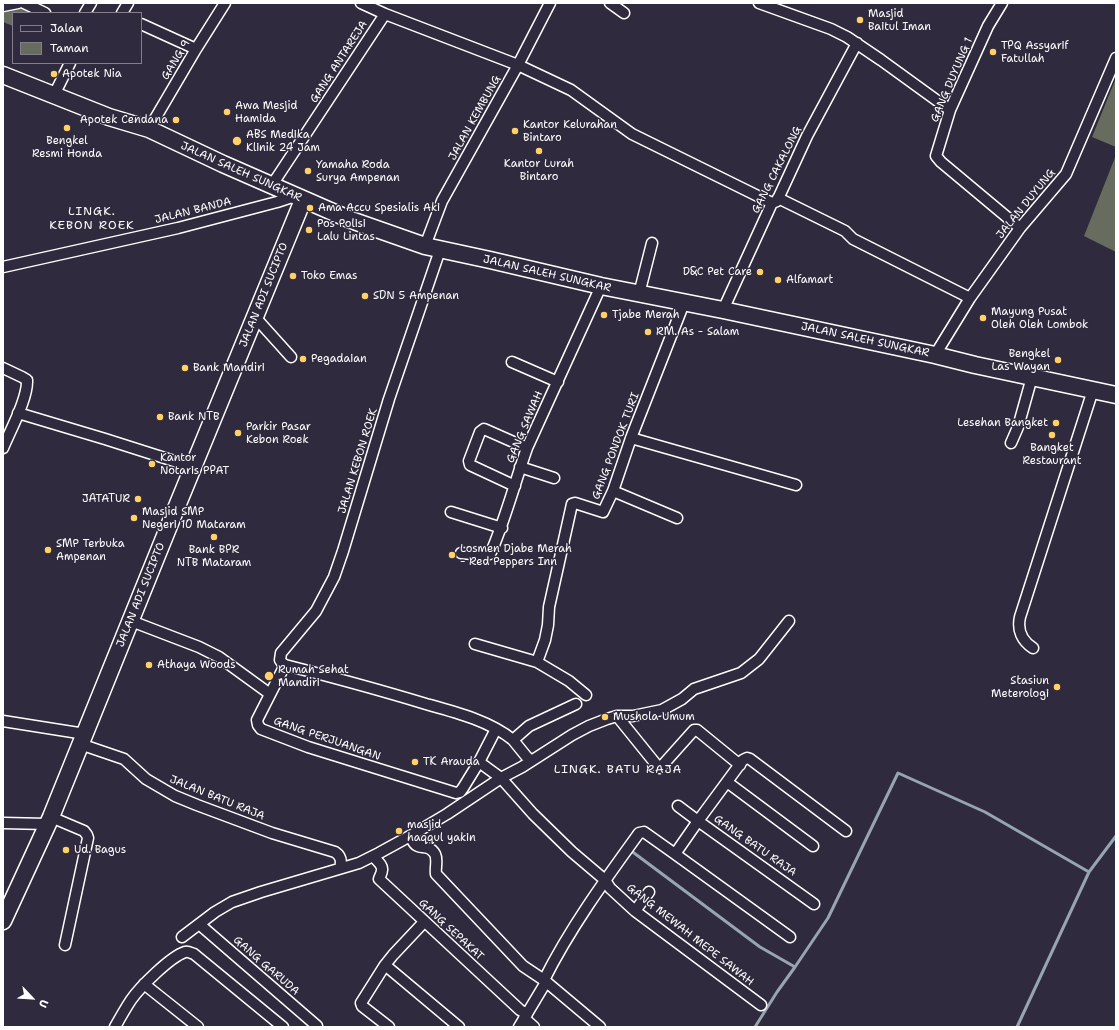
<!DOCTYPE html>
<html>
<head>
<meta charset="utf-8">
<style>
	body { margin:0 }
	#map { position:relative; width:1119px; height:1030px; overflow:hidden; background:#2f2a3d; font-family:"Shantell Sans",sans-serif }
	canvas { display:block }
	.frame { position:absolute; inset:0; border:4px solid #fff; pointer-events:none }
	.legend { position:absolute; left:12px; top:12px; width:130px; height:52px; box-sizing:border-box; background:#2f2a3d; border:1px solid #827f8b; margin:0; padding:5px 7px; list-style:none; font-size:12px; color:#fff }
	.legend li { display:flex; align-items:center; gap:8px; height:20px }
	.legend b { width:20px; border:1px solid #827f8b }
	.north { position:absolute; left:12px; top:978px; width:40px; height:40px; -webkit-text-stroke:3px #2f2a3d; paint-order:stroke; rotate:115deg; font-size:11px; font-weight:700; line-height:16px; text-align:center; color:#fff }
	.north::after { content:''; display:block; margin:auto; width:14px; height:18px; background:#fff; clip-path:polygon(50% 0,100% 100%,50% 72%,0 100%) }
</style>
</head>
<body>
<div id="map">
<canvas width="1119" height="1030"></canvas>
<div class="frame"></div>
<ul class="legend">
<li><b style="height:5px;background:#2f2a3d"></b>Jalan</li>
<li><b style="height:11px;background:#676c5f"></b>Taman</li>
</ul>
<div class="north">U</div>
</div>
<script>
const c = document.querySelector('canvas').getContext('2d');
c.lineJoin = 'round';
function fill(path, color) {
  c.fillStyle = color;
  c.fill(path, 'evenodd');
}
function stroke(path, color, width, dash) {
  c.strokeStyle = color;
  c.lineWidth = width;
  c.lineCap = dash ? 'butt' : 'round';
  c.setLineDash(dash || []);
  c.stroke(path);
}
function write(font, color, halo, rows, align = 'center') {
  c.font = font + ' "Shantell Sans",sans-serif';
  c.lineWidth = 3;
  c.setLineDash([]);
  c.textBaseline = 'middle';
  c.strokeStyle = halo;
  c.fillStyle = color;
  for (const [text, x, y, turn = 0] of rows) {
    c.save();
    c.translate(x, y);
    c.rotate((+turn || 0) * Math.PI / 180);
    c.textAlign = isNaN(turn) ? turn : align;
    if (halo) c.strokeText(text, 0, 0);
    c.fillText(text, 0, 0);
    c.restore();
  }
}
fill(new Path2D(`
	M 22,7 L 34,13 L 13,13 L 13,26 L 3,22 L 3,9 Z
	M 1116,78 L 1116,147 L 1092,137 Z
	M 1116,155 L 1116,252 L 1084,236 Z`), '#676c5f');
stroke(new Path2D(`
	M 629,851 L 630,850 L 760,947 L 795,967 L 828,918 L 898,773 L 985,812 L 1089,872
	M 755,1027 L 777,992 L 795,967
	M 1017,1027 L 1089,872 L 1116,836`), '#97a5b1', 3);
const minor = new Path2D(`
	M 24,3 L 45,13
	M 361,3 L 385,14 L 518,65 L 571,90 L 632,134 L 772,203
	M 610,3 L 624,13
	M 759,3 L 831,29 L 847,37 L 881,60 L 950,110
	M 1002,3 L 988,26 L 950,110 L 936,156 L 941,162 L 1020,228
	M 3,6 L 18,3
	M 85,13 L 91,3
	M 122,13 L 128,3
	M 141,24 L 196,49
	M 54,95 L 70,63
	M 149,129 L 196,49 L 225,3
	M 272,185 L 385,14
	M 778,198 L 845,231 L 853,239 L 970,298
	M 425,246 L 442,201 L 518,65 L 550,3
	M 3,267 L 178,228 L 277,202 L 295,196
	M 639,294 L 652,243
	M 723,310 L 772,203 L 777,201 L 807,136 L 857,43
	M 255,317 L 291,357
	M 935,355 L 970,298 L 1020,228 L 1066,174 L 1116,58
	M 512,362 L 558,382
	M 3,368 L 22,377 L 27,380 C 28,398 10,431 3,448
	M 18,413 L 105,439 L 193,467
	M 631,438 L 796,485
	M 1011,443 L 1018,427 L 1032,377
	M 520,467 L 554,478
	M 515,486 L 470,465 L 469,461 L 480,432 L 484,429 L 527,448
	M 613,491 L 677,518
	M 451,512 L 502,528
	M 461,553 L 485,555 L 490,554 L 492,550 C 506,517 515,482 527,448 L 601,286
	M 131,621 L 199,647 L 219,657 L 270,694
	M 475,644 L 537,662 L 545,640 L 548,625 L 549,607 L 572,504 L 575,503 L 603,512 L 604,510 L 613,491 L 631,438 L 684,303
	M 1033,648 C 1022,641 1017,630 1020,617 L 1093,390
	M 537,662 L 569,681 L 586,695
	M 285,665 L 282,663 L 280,660 L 281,653 L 316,611 L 334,577 L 343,551 L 389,399 L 440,250
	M 617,716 L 659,768 L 660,768 L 694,730 L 697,730 L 740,765
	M 3,721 L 85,734
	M 496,729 L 479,762 L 463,788 L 460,792 L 456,793 L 308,747 L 261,729 L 258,725 L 257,720 L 285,665 C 332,677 380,690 426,704 C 455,712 490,721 513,740 L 529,726 L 576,704
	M 513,740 L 526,756 L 531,761
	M 80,744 L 124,759 L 146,779 L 175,796 L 197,805 L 272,833 L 335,852 C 341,856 342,861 340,868
	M 479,762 L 501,778 L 533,814 L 572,852 L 605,880 L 610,888 L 635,911 L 761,1005
	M 727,782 L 813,846
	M 678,806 L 698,821 L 743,760 L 747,758 L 750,759 L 846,831
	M 51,817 L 84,831 L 87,835 L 88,838 L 65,945
	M 3,823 L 47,824
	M 410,836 C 412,839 413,843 416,845 C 421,849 429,844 435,854 C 438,860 435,867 436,874 L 523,966 L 544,980 L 600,1027
	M 675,854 L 790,937
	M 373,856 C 376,860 383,865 382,870 C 382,873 380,876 379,879 L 520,1010 L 527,1014
	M 635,911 L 649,892
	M 199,924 L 317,1026
	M 182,937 L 215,912 L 232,902 L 261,892 L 359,863 L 379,853 L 410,836 L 447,814 L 501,778 L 522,767 L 572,735 L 589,726 L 607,719 L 617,716 L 633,716 L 662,710 L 682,699 L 694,689 L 741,673 L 759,659 L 789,621
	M 385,965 L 459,1027
	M 544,980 C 570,928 605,880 639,833 L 644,832 L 675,854 L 698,821 L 814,904
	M 144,984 L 198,1027
	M 524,1018 L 534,1027
	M 115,1027 C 120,1018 125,1009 131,1000 C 140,987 170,957 185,952 C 188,951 191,953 194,954 L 283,1027
	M 389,1027 L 362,1006 L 361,1003 L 385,965 L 393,955 L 424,922
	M 519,1027 L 546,982`);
const trunk = new Path2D(`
	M 3,75 L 109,117 L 149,129 L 223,164 L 351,220 L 425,246 L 490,260 L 601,286 L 723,310 L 935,355 L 975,365 L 1116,395
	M 3,921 L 51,817 L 175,511 L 303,200`);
stroke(minor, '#fff', 13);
stroke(trunk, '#fff', 19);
stroke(minor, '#2f2a3d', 10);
stroke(trunk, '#2f2a3d', 16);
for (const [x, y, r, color] of [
	[860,20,4,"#ffd166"],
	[993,52,4,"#ffd166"],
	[54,74,4,"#ffd166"],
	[227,112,4,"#ffd166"],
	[176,120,4,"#ffd166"],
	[67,128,4,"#ffd166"],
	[515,131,4,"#ffd166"],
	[237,141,5,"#ffd166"],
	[539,151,4,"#ffd166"],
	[308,171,4,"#ffd166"],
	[310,208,4,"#ffd166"],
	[309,230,4,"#ffd166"],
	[760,272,4,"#ffd166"],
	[293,276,4,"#ffd166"],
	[778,280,4,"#ffd166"],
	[365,296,4,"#ffd166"],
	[604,315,4,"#ffd166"],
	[983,318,4,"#ffd166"],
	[648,332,4,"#ffd166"],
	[303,359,4,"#ffd166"],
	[1058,360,4,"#ffd166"],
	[185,368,4,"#ffd166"],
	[160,417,4,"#ffd166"],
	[1056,423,4,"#ffd166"],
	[238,433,4,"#ffd166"],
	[1052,435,4,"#ffd166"],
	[152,464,4,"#ffd166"],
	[138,499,4,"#ffd166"],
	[134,518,4,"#ffd166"],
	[214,537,4,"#ffd166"],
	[48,550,4,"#ffd166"],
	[452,555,4,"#ffd166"],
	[149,665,4,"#ffd166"],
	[269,676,5,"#ffd166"],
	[1057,687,4,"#ffd166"],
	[605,717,4,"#ffd166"],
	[415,762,4,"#ffd166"],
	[399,831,4,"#ffd166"],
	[66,850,4,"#ffd166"]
]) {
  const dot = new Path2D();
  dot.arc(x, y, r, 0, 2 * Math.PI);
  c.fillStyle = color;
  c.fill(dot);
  stroke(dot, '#2f2a3d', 1.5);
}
write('11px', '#fff', '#2f2a3d', [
	["Masjid",868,14],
	["Baitul Iman",868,27],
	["TPQ Assyarif",1001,46],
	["Fatullah",1001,59],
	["Apotek Nia",62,74],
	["Awa Mesjid",235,106],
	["Hamida",235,119],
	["Apotek Cendana",168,120,"right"],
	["Kantor Kelurahan",523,125],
	["Bintaro",523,138],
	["ABS Medika",246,135],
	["Klinik 24 Jam",246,148],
	["Bengkel",67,141,"center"],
	["Resmi Honda",67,154,"center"],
	["Kantor Lurah",539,164,"center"],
	["Bintaro",539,177,"center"],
	["Yamaha Roda",316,165],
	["Surya Ampenan",316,178],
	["Ama Accu Spesialis Aki",318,208],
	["Pos Polisi",317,224],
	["Lalu Lintas",317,237],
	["D&C Pet Care",752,272,"right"],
	["Toko Emas",301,276],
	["Alfamart",786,280],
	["SDN 5 Ampenan",373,296],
	["Mayung Pusat",991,312],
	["Oleh Oleh Lombok",991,325],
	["Tjabe Merah",612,315],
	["RM. As - Salam",656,332],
	["Bengkel",1050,354,"right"],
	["Las Wayan",1050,367,"right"],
	["Pegadaian",311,359],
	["Bank Mandiri",193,368],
	["Bank NTB",168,417],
	["Lesehan Bangket",1048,423,"right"],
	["Parkir Pasar",246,427],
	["Kebon Roek",246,440],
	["Bangket",1052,448,"center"],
	["Restaurant",1052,461,"center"],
	["Kantor",160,458],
	["Notaris PPAT",160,471],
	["JATATUR",130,499,"right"],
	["Masjid SMP",142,512],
	["Negeri 10 Mataram",142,525],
	["SMP Terbuka",56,544],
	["Ampenan",56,557],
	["Losmen Djabe Merah",460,549],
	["- Red Peppers Inn",460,562],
	["Bank BPR",214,550,"center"],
	["NTB Mataram",214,563,"center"],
	["Athaya Woods",157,665],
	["Rumah Sehat",278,670],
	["Mandiri",278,683],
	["Stasiun",1049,681,"right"],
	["Meterologi",1049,694,"right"],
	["Mushola Umum",613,717],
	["TK Arauda",423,762],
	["masjid",407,825],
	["haqqul yakin",407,838],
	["Ud. Bagus",74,850]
], 'left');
write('11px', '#fff', '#2f2a3d', [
	["GANG 9",176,60,-59],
	["GANG ANTAREJA",339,62,-57],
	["GANG DUYUNG 1",952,80,-67],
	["JALAN KEMBUNG",475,118,-61],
	["GANG CAKALONG",777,170,-63],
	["JALAN SALEH SUNGKAR",241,172,24],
	["JALAN DUYUNG",1026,204,-51],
	["JALAN BANDA",193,211,-14],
	["JALAN SALEH SUNGKAR",547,274,13],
	["JALAN ADI SUCIPTO",264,295,-68],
	["JALAN SALEH SUNGKAR",865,340,12],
	["GANG SAWAH",525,427,-67],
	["GANG PONDOK TURI",616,446,-69],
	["JALAN KEBON ROEK",358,461,-73],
	["JALAN ADI SUCIPTO",141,595,-68],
	["GANG PERJUANGAN",327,739,19],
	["JALAN BATU RAJA",217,798,22],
	["GANG BATU RAJA",755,846,35],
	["GANG SEPAKAT",451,930,43],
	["GANG MEWAH MEPE SAWAH",690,935,38],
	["GANG GARUDA",266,966,41]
]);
c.letterSpacing = '1px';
write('12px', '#fff', '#2f2a3d', [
	["LINGK.",92,212],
	["KEBON ROEK",92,226],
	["LINGK. BATU RAJA",618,770]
]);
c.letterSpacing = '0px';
</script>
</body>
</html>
